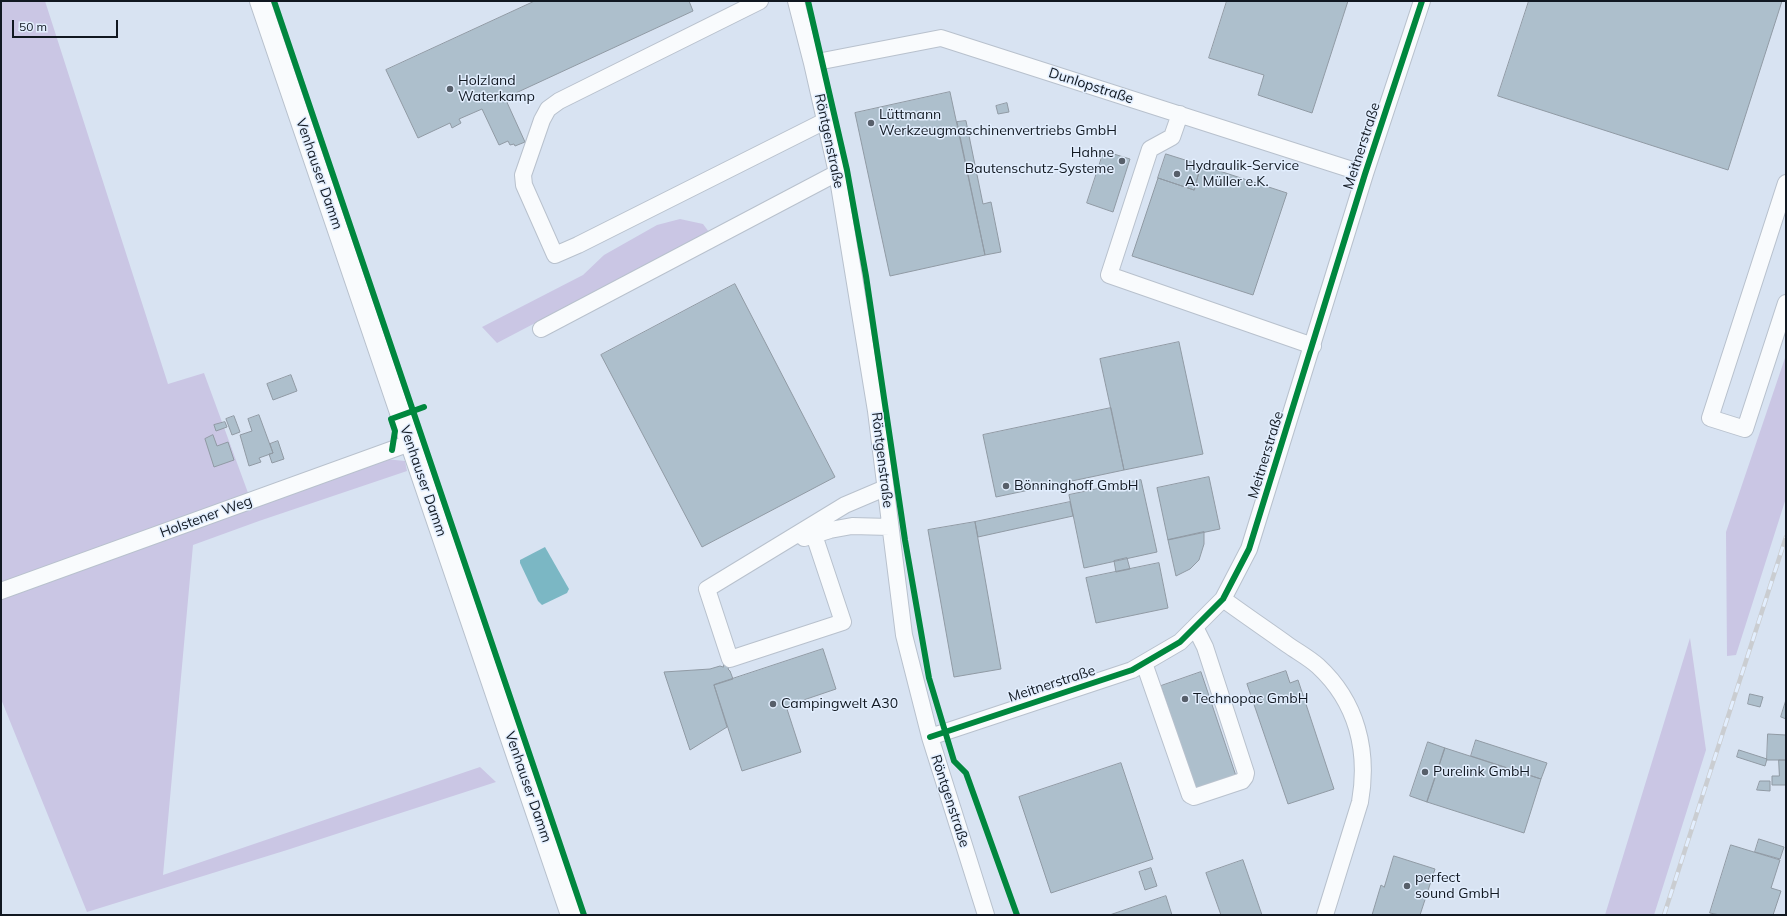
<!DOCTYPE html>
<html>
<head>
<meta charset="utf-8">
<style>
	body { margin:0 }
	#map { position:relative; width:1787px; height:916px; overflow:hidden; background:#d8e3f2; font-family:Mulish,sans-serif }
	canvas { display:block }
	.frame { position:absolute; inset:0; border:2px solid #111821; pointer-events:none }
	.scale { position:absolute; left:12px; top:20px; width:106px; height:18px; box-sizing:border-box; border:2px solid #111821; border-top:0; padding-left:5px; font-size:12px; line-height:14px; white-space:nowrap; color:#111821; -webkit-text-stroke:3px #e2eefe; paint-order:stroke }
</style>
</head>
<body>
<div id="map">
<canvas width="1787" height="916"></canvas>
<div class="frame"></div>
<div class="scale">50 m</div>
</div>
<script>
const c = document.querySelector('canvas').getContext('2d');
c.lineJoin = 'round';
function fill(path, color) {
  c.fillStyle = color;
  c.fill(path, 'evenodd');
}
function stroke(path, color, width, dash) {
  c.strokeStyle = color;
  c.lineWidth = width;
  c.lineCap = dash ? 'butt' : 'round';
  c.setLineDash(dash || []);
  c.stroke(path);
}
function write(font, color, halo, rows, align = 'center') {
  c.font = font + ' Mulish,sans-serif';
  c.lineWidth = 3;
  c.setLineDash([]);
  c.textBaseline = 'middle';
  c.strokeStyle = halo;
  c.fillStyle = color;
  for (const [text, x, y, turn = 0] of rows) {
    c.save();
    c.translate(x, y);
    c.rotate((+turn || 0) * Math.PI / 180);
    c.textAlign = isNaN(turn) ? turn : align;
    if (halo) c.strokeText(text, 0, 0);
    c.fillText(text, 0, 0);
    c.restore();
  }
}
fill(new Path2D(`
	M 1,1 L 45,1 L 168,384 L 204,373 L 251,501 L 385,459 L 405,461 L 407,471 L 259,521 L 193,545 L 163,875 L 480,767 L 496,782 L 287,850 L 87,912 L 1,699 Z
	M 680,219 L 703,224 L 709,232 L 497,343 L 482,327 L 583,275 L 604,255 L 657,225 Z
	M 1786,355 L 1786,498 L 1736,655 L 1727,656 L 1726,532 Z
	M 1690,638 L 1706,750 L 1654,915 L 1605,915 Z`), '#cac6e4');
fill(new Path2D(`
	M 545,547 L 569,589 L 567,593 L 542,605 L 538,601 L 520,563 L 520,560 Z`), '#7bb7c4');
const building = new Path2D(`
	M 535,1 L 689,1 L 693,11 L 505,98 L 525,142 L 515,146 L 514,144 L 510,145 L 508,141 L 499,145 L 482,109 L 459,119 L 461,123 L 452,128 L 450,123 L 418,138 L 386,70 Z
	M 1227,1 L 1348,1 L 1312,113 L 1258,95 L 1264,75 L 1209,58 Z
	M 1529,1 L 1782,1 L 1728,170 L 1498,96 Z
	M 950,92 L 985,255 L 890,276 L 855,113 Z
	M 1007,103 L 1009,112 L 998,114 L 996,106 Z
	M 966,121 L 983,204 L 991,202 L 1001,252 L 985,255 L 957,122 Z
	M 1104,151 L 1130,159 L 1113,212 L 1087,203 Z
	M 1166,154 L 1201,165 L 1194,190 L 1158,178 Z
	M 1201,165 L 1287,193 L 1253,295 L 1132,256 L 1158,178 L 1194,190 Z
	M 735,284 L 835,477 L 702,547 L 601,355 Z
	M 1179,342 L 1203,454 L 1124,470 L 1100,359 Z
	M 291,375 L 297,391 L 273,400 L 267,384 Z
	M 1111,408 L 1124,470 L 996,497 L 983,435 Z
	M 259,415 L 273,453 L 259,458 L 261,462 L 249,466 L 240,435 L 252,431 L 248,419 Z
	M 234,416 L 240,432 L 232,435 L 226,419 Z
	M 225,422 L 227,427 L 216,431 L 214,425 Z
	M 213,435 L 217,446 L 228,442 L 234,460 L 214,467 L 205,439 Z
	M 278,441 L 284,459 L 272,463 L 269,454 L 273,453 L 270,444 Z
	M 1209,477 L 1220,529 L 1168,540 L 1157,488 Z
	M 1141,480 L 1157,552 L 1084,568 L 1069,495 Z
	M 1070,502 L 1073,516 L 978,537 L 975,522 Z
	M 975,522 L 1001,669 L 954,677 L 928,530 Z
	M 1204,532 L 1204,544 L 1199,560 L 1190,569 L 1176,576 L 1168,540 Z
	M 1127,558 L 1130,569 L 1116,572 L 1114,561 Z
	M 1159,563 L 1168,608 L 1096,623 L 1086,578 Z
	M 823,649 L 836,689 L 786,706 L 801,752 L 742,771 L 714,685 Z
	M 724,664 L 729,667 L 728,669 L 730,671 L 733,679 L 714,685 L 727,727 L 690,750 L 664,672 L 710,669 L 720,666 L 723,667 Z
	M 1286,671 L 1290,683 L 1298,680 L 1334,789 L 1288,804 L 1247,684 Z
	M 1201,672 L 1236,776 L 1195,789 L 1161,686 Z
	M 1750,694 L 1763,697 L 1760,707 L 1748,704 Z
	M 1786,700 L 1786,719 L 1781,717 Z
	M 1768,734 L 1786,735 L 1786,760 L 1767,760 Z
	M 1476,740 L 1547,763 L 1541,779 L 1471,756 Z
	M 1428,742 L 1445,748 L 1427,802 L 1410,796 Z
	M 1445,748 L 1541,779 L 1524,833 L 1427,802 Z
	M 1739,750 L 1767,759 L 1765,766 L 1737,757 Z
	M 1779,760 L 1786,760 L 1786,785 L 1772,785 L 1772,776 L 1779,776 Z
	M 1121,763 L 1153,859 L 1051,893 L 1019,797 Z
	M 1760,781 L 1770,781 L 1770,791 L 1757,790 Z
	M 1759,839 L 1784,847 L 1780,859 L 1755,852 Z
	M 1731,845 L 1780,860 L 1771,888 L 1781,891 L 1773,915 L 1720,915 L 1710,913 Z
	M 1394,856 L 1435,869 L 1420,915 L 1372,915 L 1381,885 L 1384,887 Z
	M 1243,860 L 1262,915 L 1221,915 L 1206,873 Z
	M 1151,868 L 1157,886 L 1145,890 L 1139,872 Z
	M 1166,896 L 1172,915 L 1110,915 Z`);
fill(building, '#adbfcc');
stroke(building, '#909aa4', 1);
const minor = new Path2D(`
	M 760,1 L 559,101 L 548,109 L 542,120 L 523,175 L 524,185 L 555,255 L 578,245 L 825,121
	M 796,1 L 812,63 L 837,173 L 876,411 L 904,635 L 930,737 L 986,915
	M 812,63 L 941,38 L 1365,174
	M 1180,114 L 1172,137 L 1150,149 L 1109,275 L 1313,346
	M 1786,183 L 1710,418 L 1745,429 L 1786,303
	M 541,329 L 837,173
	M 814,535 L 843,622 L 730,659 L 707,589 L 845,505 L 885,488
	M 804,538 L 830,530 L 852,526 L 890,527
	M 1,591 L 410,443
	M 1223,599 C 1245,615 1267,630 1288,645 C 1298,652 1309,658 1318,666 C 1357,702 1369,751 1360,802 L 1325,915
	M 1144,663 L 1190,795 L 1194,797 L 1242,781 L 1245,777 L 1246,773 L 1205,647 L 1195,627
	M 930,737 L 1132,670 L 1180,642 L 1223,599 L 1249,549 L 1365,174 L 1422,1`);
const major = new Path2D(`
	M 260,1 L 571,915`);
stroke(minor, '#b8c1cd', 18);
stroke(major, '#b8c1cd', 22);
stroke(minor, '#f9fbfd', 16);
stroke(major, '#f9fbfd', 20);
const rail = new Path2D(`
	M 1664,915 L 1786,537`);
stroke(rail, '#cacdd1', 4.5);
stroke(rail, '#e2eefe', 3, [9]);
stroke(new Path2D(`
	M 274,1 L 584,915
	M 808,1 L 847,170 L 866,276 L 905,540 L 929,678 L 954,761 L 966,773 L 1017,915
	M 392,450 L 395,431 L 391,419 L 424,407
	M 930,737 L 1132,670 L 1180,642 L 1223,599 L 1249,549 L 1365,174 L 1422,1`), '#00873e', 6);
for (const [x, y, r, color] of [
	[450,89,4,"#575f6a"],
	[871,123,4,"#575f6a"],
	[1122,161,4,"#575f6a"],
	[1177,174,4,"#575f6a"],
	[1006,486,4,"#575f6a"],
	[1185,699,4,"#575f6a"],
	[773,704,4,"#575f6a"],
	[1425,772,4,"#575f6a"],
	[1407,886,4,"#575f6a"]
]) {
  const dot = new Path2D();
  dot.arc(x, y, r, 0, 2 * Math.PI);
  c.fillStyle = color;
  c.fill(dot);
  stroke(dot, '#e2eefe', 1.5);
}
write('14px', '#111821', '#e2eefe', [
	["Holzland",458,81],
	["Waterkamp",458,97],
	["Lüttmann",879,115],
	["Werkzeugmaschinenvertriebs GmbH",879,131],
	["Hahne",1114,153,"right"],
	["Bautenschutz-Systeme",1114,169,"right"],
	["Hydraulik-Service",1185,166],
	["A. Müller e.K.",1185,182],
	["Bönninghoff GmbH",1014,486],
	["Technopac GmbH",1193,699],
	["Campingwelt A30",781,704],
	["Purelink GmbH",1433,772],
	["perfect",1415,878],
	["sound GmbH",1415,894]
], 'left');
write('14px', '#111821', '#e2eefe', [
	["Dunlopstraße",1091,86,18],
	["Röntgenstraße",829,141,78],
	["Meitnerstraße",1362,146,-72],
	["Venhauser Damm",319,174,71],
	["Meitnerstraße",1266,455,-73],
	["Röntgenstraße",882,460,83],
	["Venhauser Damm",423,481,71],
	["Holstener Weg",206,517,-20],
	["Meitnerstraße",1052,684,-18],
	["Venhauser Damm",528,787,71],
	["Röntgenstraße",950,801,72]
]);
</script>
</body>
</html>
